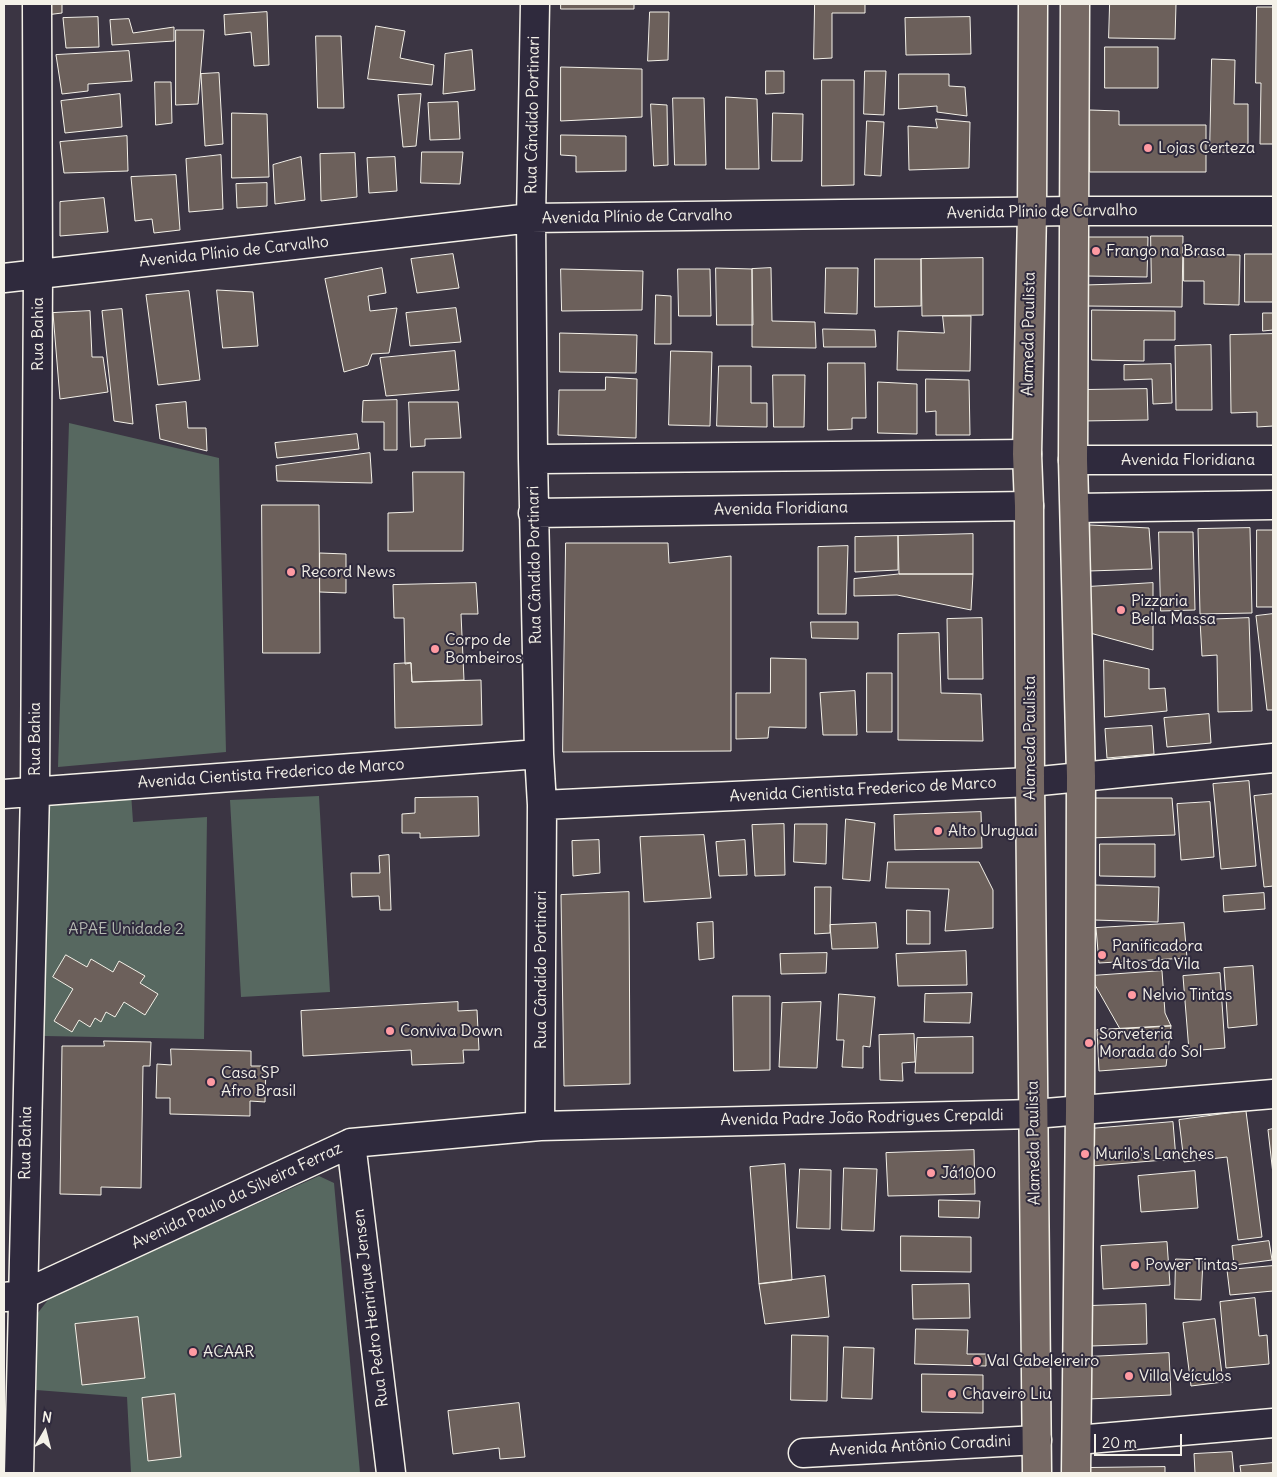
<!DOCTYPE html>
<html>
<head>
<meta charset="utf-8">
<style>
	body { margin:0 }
	#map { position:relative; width:1277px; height:1477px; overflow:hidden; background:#3b3543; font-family:Delius,sans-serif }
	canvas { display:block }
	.frame { position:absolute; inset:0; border:5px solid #f4f1e8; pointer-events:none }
	.north { position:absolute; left:20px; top:1407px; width:50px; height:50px; -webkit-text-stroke:4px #2f2a3d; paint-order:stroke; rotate:8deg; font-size:14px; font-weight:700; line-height:20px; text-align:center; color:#f4f1e8 }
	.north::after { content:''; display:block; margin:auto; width:18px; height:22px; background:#f4f1e8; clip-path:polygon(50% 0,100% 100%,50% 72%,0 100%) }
	.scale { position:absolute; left:1094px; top:1434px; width:88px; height:22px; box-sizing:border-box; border:2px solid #f4f1e8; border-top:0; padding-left:6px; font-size:15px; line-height:18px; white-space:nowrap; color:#f4f1e8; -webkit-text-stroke:4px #2f2a3d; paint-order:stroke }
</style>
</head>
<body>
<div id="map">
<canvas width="1277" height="1477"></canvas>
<div class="frame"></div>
<div class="north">N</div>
<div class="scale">20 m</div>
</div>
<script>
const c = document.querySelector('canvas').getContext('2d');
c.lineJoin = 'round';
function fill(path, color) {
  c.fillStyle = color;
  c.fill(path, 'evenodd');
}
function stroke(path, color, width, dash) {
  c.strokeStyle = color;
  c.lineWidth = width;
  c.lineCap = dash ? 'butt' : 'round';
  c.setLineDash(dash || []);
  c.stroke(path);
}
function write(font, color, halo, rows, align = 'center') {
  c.font = font + ' Delius,sans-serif';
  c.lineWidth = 4;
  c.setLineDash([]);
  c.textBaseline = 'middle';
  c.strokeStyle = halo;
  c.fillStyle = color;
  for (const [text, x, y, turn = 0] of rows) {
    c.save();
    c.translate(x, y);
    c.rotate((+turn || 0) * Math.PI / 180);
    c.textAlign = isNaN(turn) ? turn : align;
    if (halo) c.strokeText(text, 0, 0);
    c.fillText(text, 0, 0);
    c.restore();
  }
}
fill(new Path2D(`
	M 69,423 L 219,458 L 226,752 L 58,767 Z
	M 131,793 L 133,822 L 207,817 L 204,1039 L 44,1036 L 48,803 Z
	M 319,796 L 330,992 L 241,997 L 230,800 Z
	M 319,1176 L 334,1183 L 360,1473 L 131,1473 L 127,1397 L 36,1390 L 37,1314 L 51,1296 Z`), '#576860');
const building = new Path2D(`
	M 45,4 L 62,4 L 62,13 L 46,15 Z
	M 561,4 L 634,4 L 634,9 L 561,9 Z
	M 815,4 L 865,4 L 865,13 L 832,13 L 832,58 L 814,59 Z
	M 1110,4 L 1176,4 L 1175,39 L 1109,38 Z
	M 1257,7 L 1273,7 L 1273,144 L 1260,144 L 1261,83 L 1256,83 Z
	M 267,12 L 269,65 L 254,66 L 251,32 L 225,35 L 224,15 Z
	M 650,12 L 669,12 L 668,60 L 648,61 Z
	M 98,17 L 99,47 L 66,48 L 63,18 Z
	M 970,17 L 971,54 L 906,55 L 905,18 Z
	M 129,19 L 133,33 L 174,27 L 174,41 L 112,45 L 110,20 Z
	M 376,26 L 405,31 L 400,58 L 434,65 L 432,85 L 368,79 Z
	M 176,30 L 204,30 L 198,104 L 176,105 Z
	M 316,36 L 341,36 L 344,108 L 318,108 Z
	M 1105,47 L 1158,47 L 1158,88 L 1105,88 Z
	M 472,50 L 475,90 L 443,94 L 445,54 Z
	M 129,51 L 132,81 L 88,84 L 88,91 L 62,94 L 56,55 Z
	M 1212,59 L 1235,60 L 1234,104 L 1248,104 L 1248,153 L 1210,152 Z
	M 561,67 L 642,69 L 642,117 L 561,121 Z
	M 766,71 L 784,71 L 784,93 L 766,94 Z
	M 865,71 L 886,71 L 884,115 L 864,114 Z
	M 219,73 L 223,144 L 205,146 L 201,74 Z
	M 899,74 L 949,74 L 949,86 L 965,87 L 967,116 L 937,112 L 937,106 L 899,109 Z
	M 822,80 L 854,80 L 854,185 L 822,186 Z
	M 155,82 L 171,82 L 172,123 L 156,125 Z
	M 120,94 L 122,127 L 65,133 L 61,101 Z
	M 421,94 L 416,146 L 403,147 L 398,95 Z
	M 726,97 L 757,99 L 759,169 L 726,169 Z
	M 673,98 L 704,98 L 706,165 L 675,165 Z
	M 458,102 L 460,139 L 430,140 L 428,103 Z
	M 651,104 L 667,105 L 668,165 L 654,166 Z
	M 1090,110 L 1119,111 L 1119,125 L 1206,125 L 1206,172 L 1090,172 Z
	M 232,113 L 267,114 L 269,177 L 232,178 Z
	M 773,113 L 803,114 L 802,161 L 772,161 Z
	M 936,119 L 970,122 L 969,168 L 909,170 L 908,126 L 937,128 Z
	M 867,121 L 884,122 L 881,176 L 865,175 Z
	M 561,135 L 626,136 L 626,171 L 576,172 L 576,156 L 561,155 Z
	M 127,136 L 128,171 L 64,173 L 60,142 Z
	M 422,152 L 463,152 L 460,184 L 421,183 Z
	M 355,153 L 357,197 L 321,201 L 320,154 Z
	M 221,155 L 223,209 L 189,212 L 186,159 Z
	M 301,157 L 305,200 L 275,204 L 273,165 Z
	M 395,157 L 397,191 L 369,193 L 367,158 Z
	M 176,175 L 180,230 L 154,233 L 152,219 L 135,221 L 131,177 Z
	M 267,183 L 267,206 L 237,208 L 236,184 Z
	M 104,198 L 108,232 L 60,236 L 60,202 Z
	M 1151,236 L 1183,236 L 1182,307 L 1086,306 L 1085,285 L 1151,283 Z
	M 1087,237 L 1148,237 L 1147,277 L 1085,276 Z
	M 453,254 L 459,288 L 417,293 L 411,259 Z
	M 1184,254 L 1240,255 L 1239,305 L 1204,304 L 1204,281 L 1184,281 Z
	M 1245,254 L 1273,254 L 1273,302 L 1245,302 Z
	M 983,258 L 983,315 L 922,316 L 921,259 Z
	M 875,259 L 921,259 L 921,306 L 875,307 Z
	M 382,268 L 386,293 L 368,296 L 370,311 L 397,308 L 389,353 L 372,354 L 368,365 L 344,372 L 325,279 Z
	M 716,268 L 752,269 L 753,325 L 717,325 Z
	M 771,268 L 772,321 L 815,322 L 816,348 L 752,347 L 752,269 Z
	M 826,268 L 858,268 L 857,314 L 825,313 Z
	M 561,269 L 643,271 L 642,310 L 562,311 Z
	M 678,269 L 710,269 L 711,316 L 679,316 Z
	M 217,290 L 253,292 L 258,346 L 223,348 Z
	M 189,291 L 200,380 L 158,385 L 146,295 Z
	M 656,295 L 671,296 L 671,344 L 655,344 Z
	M 456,308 L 461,342 L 410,346 L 406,313 Z
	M 122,309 L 133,424 L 114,421 L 102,311 Z
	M 1092,310 L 1175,311 L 1175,340 L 1144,340 L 1144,361 L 1092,360 Z
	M 90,311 L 92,357 L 103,357 L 108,392 L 60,399 L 53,313 Z
	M 1263,313 L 1273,313 L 1273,330 L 1263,331 Z
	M 943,316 L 971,316 L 970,371 L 897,370 L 898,331 L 944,333 Z
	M 823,329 L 875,330 L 876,347 L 824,347 Z
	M 560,333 L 637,335 L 636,373 L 560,372 Z
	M 1273,334 L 1273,426 L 1257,427 L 1257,412 L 1231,413 L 1230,335 Z
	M 1211,345 L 1212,410 L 1176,410 L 1175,346 Z
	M 455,351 L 459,390 L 386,396 L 380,358 Z
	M 671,351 L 712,352 L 710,426 L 669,425 Z
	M 828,363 L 865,363 L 866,418 L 852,418 L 852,429 L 828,430 Z
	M 1171,364 L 1172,403 L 1153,404 L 1152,379 L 1124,380 L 1124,365 Z
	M 719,366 L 751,366 L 751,403 L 767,403 L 767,427 L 717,426 Z
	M 773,375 L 805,375 L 804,427 L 774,427 Z
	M 606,377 L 637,379 L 636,438 L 558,435 L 559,390 L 605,390 Z
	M 926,379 L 969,380 L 970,435 L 936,435 L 936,411 L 926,412 Z
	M 878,382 L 917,384 L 917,434 L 878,433 Z
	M 1147,389 L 1148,420 L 1081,421 L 1080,390 Z
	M 397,400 L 397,450 L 384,450 L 384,422 L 362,422 L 363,401 Z
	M 186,402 L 188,428 L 206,428 L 207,451 L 160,439 L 156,405 Z
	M 409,402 L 458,402 L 461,438 L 425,439 L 425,446 L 411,447 Z
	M 357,434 L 359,449 L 277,458 L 275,443 Z
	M 370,453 L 372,483 L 277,481 L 276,466 Z
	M 413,472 L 464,472 L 463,551 L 388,551 L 388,513 L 413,512 Z
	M 262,505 L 319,505 L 320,653 L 263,653 Z
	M 1090,525 L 1149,528 L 1152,569 L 1089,571 Z
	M 1250,528 L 1252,613 L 1200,614 L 1198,529 Z
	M 1257,530 L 1273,530 L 1273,607 L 1257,607 Z
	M 1159,532 L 1193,532 L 1195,610 L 1161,611 Z
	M 973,534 L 973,574 L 899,574 L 898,536 Z
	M 898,536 L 898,570 L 855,572 L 855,537 Z
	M 566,543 L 668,543 L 669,563 L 731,556 L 731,751 L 563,752 Z
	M 848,546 L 846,614 L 818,614 L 818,547 Z
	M 320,553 L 346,554 L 346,593 L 320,592 Z
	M 899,574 L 973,574 L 971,610 L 897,595 L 854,596 L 854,579 Z
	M 476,583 L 478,614 L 461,614 L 464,680 L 412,682 L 411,663 L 405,664 L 404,618 L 394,618 L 393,585 Z
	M 1153,583 L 1153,650 L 1090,633 L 1087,587 Z
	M 1273,614 L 1273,710 L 1267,710 L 1256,616 Z
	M 982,618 L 983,679 L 948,679 L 947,619 Z
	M 1249,618 L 1252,711 L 1218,712 L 1217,655 L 1202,656 L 1200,620 Z
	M 811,622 L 858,622 L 858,639 L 812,638 Z
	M 939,633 L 941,693 L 981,694 L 983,741 L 898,740 L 898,634 Z
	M 771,658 L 806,659 L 806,728 L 769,727 L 768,738 L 736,739 L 736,693 L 770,693 Z
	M 1104,660 L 1149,669 L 1149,689 L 1165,688 L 1167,711 L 1105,717 Z
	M 411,663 L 412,682 L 481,680 L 482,725 L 395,728 L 394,664 Z
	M 867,673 L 892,673 L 892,732 L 867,732 Z
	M 855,691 L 857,735 L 823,735 L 820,693 Z
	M 1209,714 L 1211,743 L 1167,747 L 1164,718 Z
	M 1152,726 L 1154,754 L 1107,758 L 1105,729 Z
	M 1249,781 L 1256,866 L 1221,869 L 1213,784 Z
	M 1273,794 L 1273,886 L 1264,887 L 1254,796 Z
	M 478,797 L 479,836 L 420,838 L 420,833 L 402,833 L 402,814 L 415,813 L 415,798 Z
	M 1088,798 L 1172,798 L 1175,835 L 1090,838 Z
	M 1210,802 L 1214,857 L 1181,860 L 1177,804 Z
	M 981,812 L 982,848 L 895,850 L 894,815 Z
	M 846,819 L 875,823 L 870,881 L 843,879 Z
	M 784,824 L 785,875 L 755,876 L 752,825 Z
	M 795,824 L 827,824 L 826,864 L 794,862 Z
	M 704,835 L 711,898 L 644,902 L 640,837 Z
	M 599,840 L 600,873 L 573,876 L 572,841 Z
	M 745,840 L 747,875 L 719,876 L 716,842 Z
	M 1100,844 L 1155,844 L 1155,877 L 1100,876 Z
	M 389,855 L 391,910 L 380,910 L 379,896 L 352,897 L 351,873 L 380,873 L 379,856 Z
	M 888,862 L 979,862 L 993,890 L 993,928 L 945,931 L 949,889 L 886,888 Z
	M 1095,885 L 1159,887 L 1158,922 L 1094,920 Z
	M 815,887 L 831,887 L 830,933 L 815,934 Z
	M 629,892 L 630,1084 L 564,1086 L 561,895 Z
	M 1264,893 L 1265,909 L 1224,912 L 1223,896 Z
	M 907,910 L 930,911 L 930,944 L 907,944 Z
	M 713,922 L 714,958 L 699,960 L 697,923 Z
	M 876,923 L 878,948 L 832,949 L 830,925 Z
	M 1184,923 L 1187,958 L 1099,963 L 1096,928 Z
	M 966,951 L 967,985 L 898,986 L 896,954 Z
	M 827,953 L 826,973 L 781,974 L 780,954 Z
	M 66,955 L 87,967 L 91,959 L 113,972 L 119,961 L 145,976 L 140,983 L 158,994 L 145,1015 L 124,1002 L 115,1017 L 106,1012 L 101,1022 L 95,1018 L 90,1027 L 79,1020 L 72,1032 L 54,1021 L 73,989 L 53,977 Z
	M 1253,966 L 1257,1025 L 1228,1028 L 1224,968 Z
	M 1162,971 L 1165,1013 L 1171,1026 L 1120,1029 L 1090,976 Z
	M 1220,973 L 1225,1048 L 1189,1051 L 1183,976 Z
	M 972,993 L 970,1023 L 924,1022 L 925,994 Z
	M 839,994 L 875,997 L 870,1047 L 863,1046 L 863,1068 L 842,1067 L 844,1040 L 837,1040 Z
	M 733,996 L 770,996 L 770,1070 L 734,1071 Z
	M 458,1002 L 458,1011 L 477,1010 L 479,1050 L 463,1050 L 464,1063 L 412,1065 L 411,1050 L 303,1056 L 301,1011 Z
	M 821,1002 L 817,1068 L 779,1067 L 782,1003 Z
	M 1171,1026 L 1166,1066 L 1099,1071 L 1097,1030 Z
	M 914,1034 L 915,1062 L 902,1063 L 903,1081 L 880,1080 L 879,1035 Z
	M 973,1037 L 973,1073 L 915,1073 L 917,1038 Z
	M 104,1041 L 151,1042 L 150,1066 L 143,1066 L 141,1188 L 101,1187 L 101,1195 L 60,1194 L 62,1046 L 104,1046 Z
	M 171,1049 L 251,1051 L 251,1066 L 266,1066 L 265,1102 L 250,1101 L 250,1116 L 170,1114 L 170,1098 L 156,1098 L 157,1064 L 171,1065 Z
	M 1246,1111 L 1262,1237 L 1238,1240 L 1227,1157 L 1184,1162 L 1179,1120 Z
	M 1173,1122 L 1176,1159 L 1092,1166 L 1089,1129 Z
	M 1273,1129 L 1273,1174 L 1268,1130 Z
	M 974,1150 L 975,1194 L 888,1196 L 886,1153 Z
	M 785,1164 L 792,1280 L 759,1284 L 750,1167 Z
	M 844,1168 L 877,1169 L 874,1231 L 842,1230 Z
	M 800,1169 L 831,1170 L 830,1229 L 797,1228 Z
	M 1195,1171 L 1198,1208 L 1141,1212 L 1138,1176 Z
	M 939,1200 L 980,1201 L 979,1218 L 939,1217 Z
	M 901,1236 L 971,1237 L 971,1272 L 901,1271 Z
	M 1269,1241 L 1272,1260 L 1234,1265 L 1232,1246 Z
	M 1167,1242 L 1170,1285 L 1103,1289 L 1101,1246 Z
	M 1176,1259 L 1203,1260 L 1201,1300 L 1175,1299 Z
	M 1273,1266 L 1273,1291 L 1230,1295 L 1227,1270 Z
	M 825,1276 L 829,1317 L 765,1324 L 759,1284 Z
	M 969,1284 L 970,1318 L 913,1319 L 912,1285 Z
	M 1255,1298 L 1259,1336 L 1267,1335 L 1269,1364 L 1226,1368 L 1220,1302 Z
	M 1146,1304 L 1147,1344 L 1091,1346 L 1089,1306 Z
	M 138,1317 L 145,1378 L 82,1385 L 75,1324 Z
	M 1215,1319 L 1223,1382 L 1191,1386 L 1183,1323 Z
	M 916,1329 L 968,1330 L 967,1354 L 986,1354 L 986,1366 L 915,1364 Z
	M 792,1335 L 828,1336 L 827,1401 L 791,1400 Z
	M 844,1347 L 874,1348 L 872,1399 L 842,1398 Z
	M 1169,1353 L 1171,1395 L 1089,1399 L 1087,1357 Z
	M 922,1374 L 983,1375 L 983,1413 L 922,1412 Z
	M 175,1394 L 181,1457 L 148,1461 L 142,1398 Z
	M 519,1403 L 525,1457 L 500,1459 L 499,1448 L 453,1454 L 448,1411 Z
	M 1232,1452 L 1234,1473 L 1195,1473 L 1194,1454 Z
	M 1273,1463 L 1273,1473 L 1241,1473 L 1240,1466 Z
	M 1165,1467 L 1165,1473 L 1082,1473 L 1082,1468 Z`);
fill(building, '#6c605b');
stroke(building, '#f4f1e8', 1);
const minor = new Path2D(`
	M 535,4 L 531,218 L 533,458 L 539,754 L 542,805 L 540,1126
	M 4,278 L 531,218 L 1075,211 L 1273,211
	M 533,458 L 540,459 L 1027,454
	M 1073,460 L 1273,460
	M 1075,508 L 1273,505
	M 533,513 L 1029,506
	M 4,794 L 539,754
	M 542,805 L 1030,782 L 1273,758
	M 351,1143 L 391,1473
	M 5,1297 L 22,1295 L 351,1143 L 540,1126 L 1034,1114 L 1273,1094
	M 1077,1440 L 1273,1423
	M 803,1453 L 1037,1440
	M 19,1473 L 35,791 L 38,274 L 37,4`);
const major = new Path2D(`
	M 1033,4 L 1032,212 L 1027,454 L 1029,506 L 1030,782 L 1037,1473
	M 1075,4 L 1073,460 L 1081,776 L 1080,1111 L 1076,1473`);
stroke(minor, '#f4f1e8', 31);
stroke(major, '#f4f1e8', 31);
stroke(minor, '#2f2a3d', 28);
stroke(major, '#766964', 28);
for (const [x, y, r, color] of [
	[1148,148,5,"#ff9aa2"],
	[1096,251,5,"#ff9aa2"],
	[291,572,5,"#ff9aa2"],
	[1121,610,5,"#ff9aa2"],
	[435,649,5,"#ff9aa2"],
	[938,831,5,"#ff9aa2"],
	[1102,955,5,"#ff9aa2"],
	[1132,995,5,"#ff9aa2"],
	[390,1031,5,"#ff9aa2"],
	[1089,1043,5,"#ff9aa2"],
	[211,1082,5,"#ff9aa2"],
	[1085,1154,5,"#ff9aa2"],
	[931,1173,5,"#ff9aa2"],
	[1135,1265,5,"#ff9aa2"],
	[193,1352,5,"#ff9aa2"],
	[977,1361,5,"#ff9aa2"],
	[1129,1376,5,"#ff9aa2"],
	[952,1394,5,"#ff9aa2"]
]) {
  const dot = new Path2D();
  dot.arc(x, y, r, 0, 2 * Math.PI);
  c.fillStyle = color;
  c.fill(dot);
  stroke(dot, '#2f2a3d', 2);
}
write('16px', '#f4f1e8', '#2f2a3d', [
	["Rua Cândido Portinari",533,115,-89],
	["Avenida Plínio de Carvalho",1042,212,-1],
	["Avenida Plínio de Carvalho",637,217,-1],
	["Avenida Plínio de Carvalho",234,252,-6],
	["Rua Bahia",38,334,-90],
	["Alameda Paulista",1029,334,-89],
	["Avenida Floridiana",1188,460],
	["Avenida Floridiana",781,509,-1],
	["Rua Cândido Portinari",535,565,-91],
	["Alameda Paulista",1030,738,-90],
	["Rua Bahia",35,739,-90],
	["Avenida Cientista Frederico de Marco",271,774,-4],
	["Avenida Cientista Frederico de Marco",863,790,-3],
	["Rua Cândido Portinari",541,970,-90],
	["Avenida Padre João Rodrigues Crepaldi",862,1118,-1],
	["Rua Bahia",26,1143,-89],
	["Alameda Paulista",1034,1143,-91],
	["Avenida Paulo da Silveira Ferraz",237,1196,-25],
	["Rua Pedro Henrique Jensen",371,1308,-97],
	["Avenida Antônio Coradini",920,1446,-3]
]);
write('16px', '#f4f1e8', '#2f2a3d', [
	["Lojas Certeza",1158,148],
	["Frango na Brasa",1106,251],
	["Record News",301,572],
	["Pizzaria",1131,601],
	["Bella Massa",1131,619],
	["Corpo de",445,640],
	["Bombeiros",445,658],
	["Alto Uruguai",948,831],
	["Panificadora",1112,946],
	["Altos da Vila",1112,964],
	["Nelvio Tintas",1142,995],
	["Conviva Down",400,1031],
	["Sorveteria",1099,1034],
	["Morada do Sol",1099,1052],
	["Casa SP",221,1073],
	["Afro Brasil",221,1091],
	["Murilo's Lanches",1095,1154],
	["Já1000",941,1173],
	["Power Tintas",1145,1265],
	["ACAAR",203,1352],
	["Val Cabeleireiro",987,1361],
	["Villa Veículos",1139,1376],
	["Chaveiro Liu",962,1394]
], 'left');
write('16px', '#b5bab2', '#2f2a3d', [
	["APAE Unidade 2",126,929]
]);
</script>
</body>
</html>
